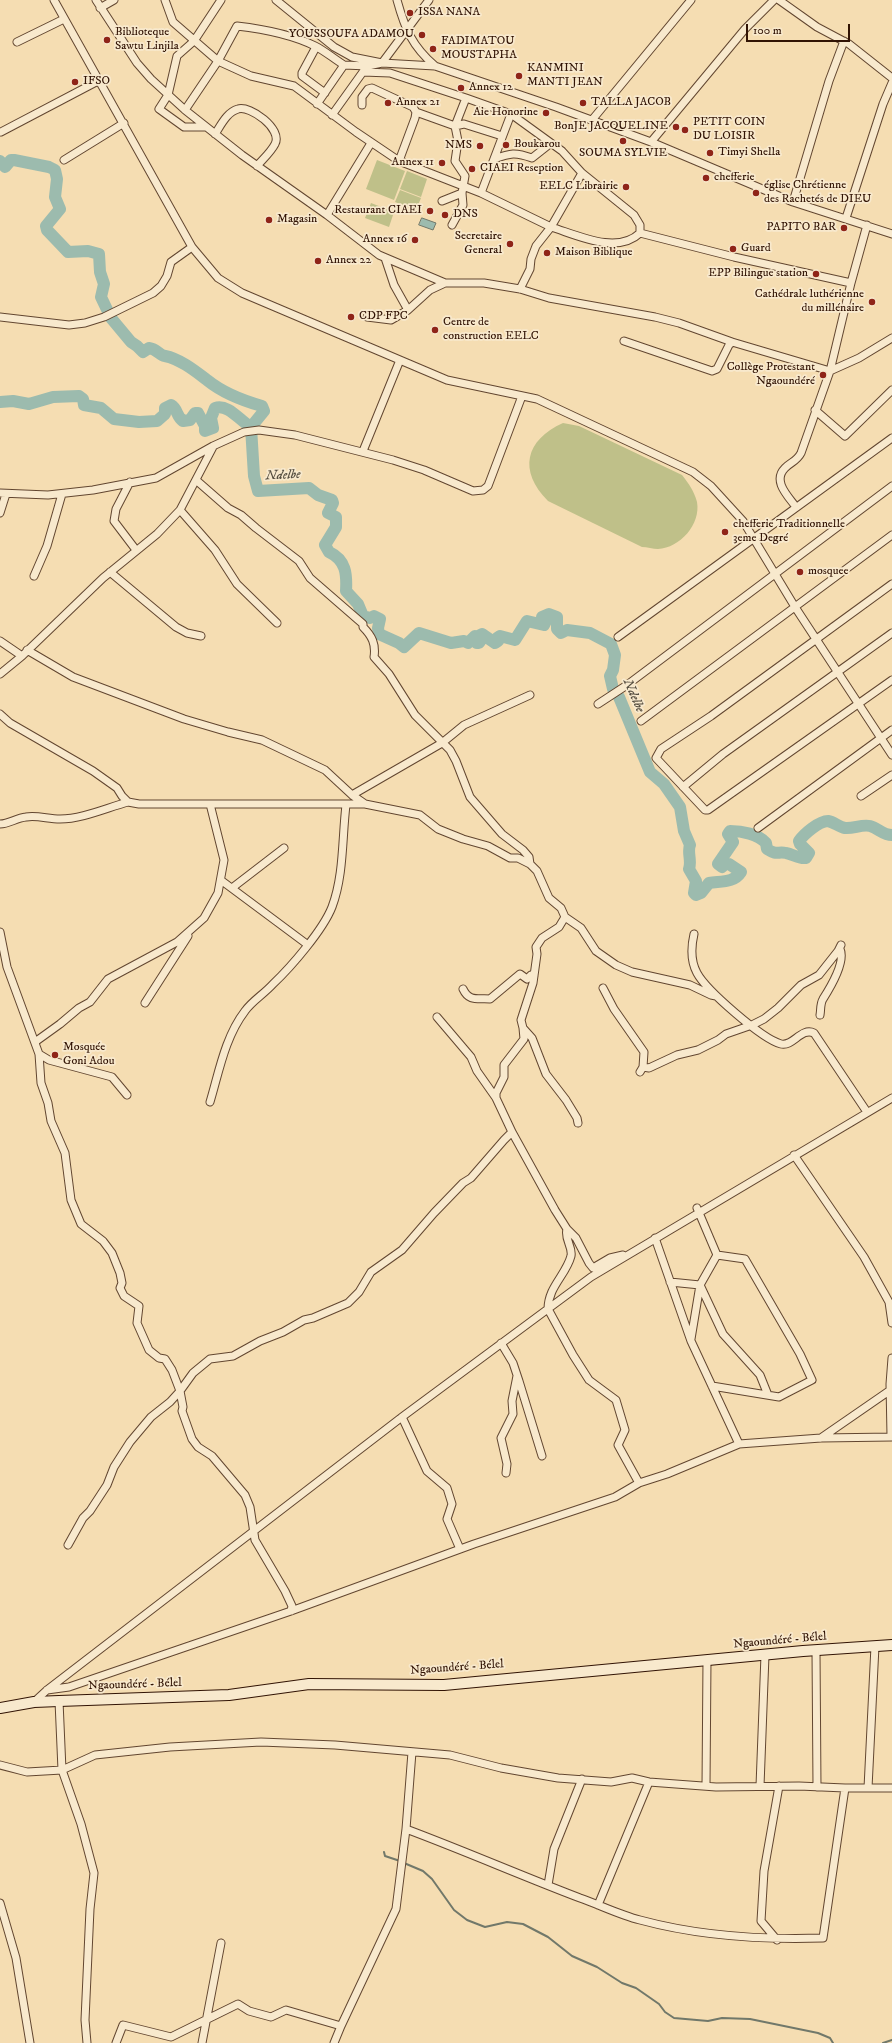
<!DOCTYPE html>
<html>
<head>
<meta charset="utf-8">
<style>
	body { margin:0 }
	#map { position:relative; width:892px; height:2043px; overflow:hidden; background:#f5ddb2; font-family:"IM FELL DW Pica",serif }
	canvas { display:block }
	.scale { position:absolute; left:746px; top:24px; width:104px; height:18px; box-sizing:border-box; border:2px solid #311304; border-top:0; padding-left:5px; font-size:12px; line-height:14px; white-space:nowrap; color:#311304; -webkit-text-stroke:3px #f8e9cd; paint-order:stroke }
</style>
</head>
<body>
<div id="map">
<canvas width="892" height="2043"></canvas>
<div class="scale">100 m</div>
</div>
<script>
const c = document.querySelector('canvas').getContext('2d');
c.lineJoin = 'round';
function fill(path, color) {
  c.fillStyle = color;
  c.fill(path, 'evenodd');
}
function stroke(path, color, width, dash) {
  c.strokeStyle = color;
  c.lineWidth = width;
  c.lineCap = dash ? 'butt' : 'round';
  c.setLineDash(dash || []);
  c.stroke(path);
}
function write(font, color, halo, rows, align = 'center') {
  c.font = font + ' "IM FELL DW Pica",serif';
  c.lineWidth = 3.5;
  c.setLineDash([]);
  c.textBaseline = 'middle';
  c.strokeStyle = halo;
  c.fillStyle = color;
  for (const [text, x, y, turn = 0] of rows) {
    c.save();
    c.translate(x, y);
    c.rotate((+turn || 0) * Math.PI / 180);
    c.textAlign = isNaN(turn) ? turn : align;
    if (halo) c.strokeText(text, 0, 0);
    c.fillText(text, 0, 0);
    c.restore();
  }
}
fill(new Path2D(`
	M 377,160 L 405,171 L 394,200 L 366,189 Z
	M 407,171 L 427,179 L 421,197 L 400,189 Z
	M 400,190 L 421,198 L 416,210 L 395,202 Z
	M 371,203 L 394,212 L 389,227 L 365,218 Z
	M 563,423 L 579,426 L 682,475 C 689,484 694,491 697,502 C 701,524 680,548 658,549 C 653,549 647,547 642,547 L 548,501 C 518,471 525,440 563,423 Z`), '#bfc089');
const water = new Path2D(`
	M 422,218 L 436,223 L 433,230 L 419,225 Z`);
fill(water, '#9cbbae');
stroke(water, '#71786a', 1);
stroke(new Path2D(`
	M 384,1852 L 385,1856 L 400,1861
	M 404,1863 L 423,1871 L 432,1879 L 454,1910 L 467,1920 L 485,1927 L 507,1922 L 523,1924 L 548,1937 L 572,1956 L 597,1967 L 622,1983 L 636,1988 L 659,2004 L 665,2012 L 674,2018 L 708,2021 L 722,2018 L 750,2019 L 818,2033 L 830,2038 L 833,2043
	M 883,2043 L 892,2040`), '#71786a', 2);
stroke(new Path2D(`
	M 0,161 L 5,167 L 11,160 L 14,160 L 49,167 L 55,170 L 57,179 L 55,197 L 60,209 L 46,226 L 47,230 L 68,252 L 88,251 L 99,254 L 100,272 L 104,284 L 101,297 L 111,318 L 131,342 L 137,346 L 143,352 L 149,348 C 157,349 159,355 165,356 C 180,359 195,371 207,380 C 223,393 244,401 262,406 L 264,411 L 251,427
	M 0,402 L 13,401 L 29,404 L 53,397 L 79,396 L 83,399 L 84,405 L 101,408 L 114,419 L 139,422 L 157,421 L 165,414 L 165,408 L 171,405 C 178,409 176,416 183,421 L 190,420 L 195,413 L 198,413 L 205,426 L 205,431 L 213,428 L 211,418 L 215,408 C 228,403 241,422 251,427 L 254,476 L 258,491 L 309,488 L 318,495 L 332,500 L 333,503 L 328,513 L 336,517 L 336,527 L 325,545 L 329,552 C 346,560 347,574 346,591 L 358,604 L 363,616 L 370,618 L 374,616 L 380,619 L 378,628 L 379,634 L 399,643 L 404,647 L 419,633 L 451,643 L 464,641 L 468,643 L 475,636 L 477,643 L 479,643 L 481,640 L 480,635 L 482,634 L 495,643 L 498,641 L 497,638 L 500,636 L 515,640 L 527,621 L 544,625 L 546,621 L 542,617 L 549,614 L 557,617 L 557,629 L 561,633 L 567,630 L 590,633 L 611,644 L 615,655 L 613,670 L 610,676 L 613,689 L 619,697 L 650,772 L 664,784 L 680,807 L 684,831 L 690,845 C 687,852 692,861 689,869 L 696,881 L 694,893 L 696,895 L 701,893 L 709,883 C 721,881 734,883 741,872 L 729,864 L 725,864 L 722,867 L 718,864 L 733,842 L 728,834 L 730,831 C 742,831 758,834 766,843 L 767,849 C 778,856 777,851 786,853 C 793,854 798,859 806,858 L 809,853 L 800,844 L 799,841 C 804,834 819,821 828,821 C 834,822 839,827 845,828 C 853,829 862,824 870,826 C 878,828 883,835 892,835`), '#9cbbae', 12);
const street = new Path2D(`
	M 54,0 L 192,247 L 218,278 L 242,293 L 447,380 L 537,399 L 693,472 L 711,486 L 743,521 L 795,607 L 892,755
	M 96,0 L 137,63 L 151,79 L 185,110 L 242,155 L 327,215 L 379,255 L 445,283
	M 165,0 L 173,22 L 218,61 L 237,26 C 263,29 291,34 315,46 C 325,51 334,59 344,65
	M 276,0 L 334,47 L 352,57 L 382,63 L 435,66 L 556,107 L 651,142 L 793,202 L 892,234
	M 397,0 C 405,29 412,46 435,66
	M 779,0 L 817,27 L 849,44 L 892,78
	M 100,8 L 114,0
	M 17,42 L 64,19
	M 316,47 L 302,73 L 302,76 L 325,93
	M 363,72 L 390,73 L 466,98
	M 317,104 L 344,65 L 368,66 L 382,63 L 429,0
	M 362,105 L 362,97 L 368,89 L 372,88 L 413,107 L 416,112 L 415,118 L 399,161
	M 185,110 L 218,61 L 251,76 L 294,86 L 356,132 L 399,161 L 481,193 L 551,227 L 582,173
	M 416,112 L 455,126 L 464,124 L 502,136
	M 332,115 L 365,69
	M 592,120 L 691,0
	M 206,127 L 184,127 L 159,109 L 168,95 L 177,56 L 194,41 L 221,0
	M 1,132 L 100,80
	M 215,134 C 221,125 227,112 238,109 C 250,105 283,129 275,144 C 271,152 263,159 257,166
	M 651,142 L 745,29 L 774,0
	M 494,159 C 511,153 515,152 532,158 L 551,143
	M 64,160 L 124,123
	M 481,193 L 511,114
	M 442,201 L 462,193
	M 793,202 L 829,81 L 844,41
	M 327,215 L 371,143
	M 846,218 L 883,104 L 892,83
	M 452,225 L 463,205 L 462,193 L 465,176 L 455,161 L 458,141 L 455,126 L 466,98 L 511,114 L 562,151 L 582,173 L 634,215 L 640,225 L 640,233 L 734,257 L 851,283 L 867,225
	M 385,258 L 394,285 L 408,310
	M 520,289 L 530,269 L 531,259 L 536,246 L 551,227 C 577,235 617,255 640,233
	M 0,317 L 69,325 L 85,323 L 104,317 L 153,293 L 161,286 L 167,276 L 171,262 L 192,247
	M 367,317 L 391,320 L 408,310 L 430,290 L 445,283 L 484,283 L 520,289 L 549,298 L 655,317 L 679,323 L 732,342
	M 624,341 L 712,371 L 717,369 L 729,345 L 732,342 L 830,371 L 851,283
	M 815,410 L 845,436 L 892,390
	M 363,451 L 400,360
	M 130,482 L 116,509 L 114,521 L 136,550
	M 0,493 L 48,495 L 93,490 L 156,478 L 213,446 L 244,432 L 259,430 L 295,435 L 393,460 L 424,470 L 473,491 L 483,490 L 488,486 L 522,396
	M 796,507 C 788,496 772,481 785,468 C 791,462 797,461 801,453 L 830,371 L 859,358 L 892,338
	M 180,510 L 215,550 L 237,584 L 277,623
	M 0,513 L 6,494
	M 110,572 L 176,627 L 187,633 L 201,636
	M 34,576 L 47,546 L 62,494
	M 892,584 L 711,716 L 661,749 L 656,758 L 705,810 L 708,810 L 892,680
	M 618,637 L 892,438
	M 0,641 L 22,656
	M 27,650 L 73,677 L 184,719 L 228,732 L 262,740 L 325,770 L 352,795 L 365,804 L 420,815 L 438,829 L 463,839 L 488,846 L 510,858 L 518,858 L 530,864 L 529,857 L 523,850 L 502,834 L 470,797 L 456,761 L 450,750 L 415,715 L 389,674 L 374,657 C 376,644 372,636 363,627 L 363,624 L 310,578 L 299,561 L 256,528 L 241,515 L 228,508 L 196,480
	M 0,674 L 22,656 L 103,578 L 157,534 L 180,510 L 213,447
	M 598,704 L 627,685 L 892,486
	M 0,714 L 10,723 L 93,771 L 117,788 L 122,796 L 128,802 L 139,804 L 365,804
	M 641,721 L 892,535
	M 683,787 L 723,754 L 892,633
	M 352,795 L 442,743 L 464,725 L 530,695
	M 861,796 L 892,775
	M 0,824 C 9,824 16,818 26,817 C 37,815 48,819 60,819 C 82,819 106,808 128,802
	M 758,828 L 892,730
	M 530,864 L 537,871 L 549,898 L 561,908 L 565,917 L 559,927 L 542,938 L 536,947 L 537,954 L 533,983 L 521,1020 L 523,1028 L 532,1038 L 546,1074 L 566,1100 L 577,1118 L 578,1123
	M 222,881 L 308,945
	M 232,888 L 284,848
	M 565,917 L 581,928 L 596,951 L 616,965 L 632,972 L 690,985 L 711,995 L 716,996
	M 0,932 L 7,967 L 39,1054 L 41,1083 L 48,1103 L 51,1121 L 65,1153 L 71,1200 L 81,1224 L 103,1241 L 112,1253 L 120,1273 L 122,1283 L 120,1288 L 124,1296 L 139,1306 L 137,1323 L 149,1350 L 159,1358 L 165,1359 L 172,1370 L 180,1391 L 170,1402 L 151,1417 L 130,1442 L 114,1467 L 107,1485 L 90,1511 L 83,1518 L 68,1545
	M 694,934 C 691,947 690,960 697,973 C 706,990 762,1039 781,1044 C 793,1047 801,1027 814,1033 L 867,1112
	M 603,988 L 614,1009 L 644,1052 L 643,1067
	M 463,989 C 469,1002 478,998 490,999 L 520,974 L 527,979 L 531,975 L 534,976
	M 145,1003 L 188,936
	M 820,1015 C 821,1010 820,1004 823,999 C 830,988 846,962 840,949
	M 35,1042 L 60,1024 L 79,1008 L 90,1002 L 108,979 L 177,942 L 204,918 L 218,893 L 224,860 L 210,804
	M 39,1054 L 49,1060 L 112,1077 L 127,1095
	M 640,1072 L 643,1067 L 649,1068 L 677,1055 L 698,1050 L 718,1040 L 726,1034 L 752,1025 L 764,1019 L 778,1008 L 801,985 L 819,975 L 838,951 L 841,945
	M 496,1098 L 496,1093 L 504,1077 L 504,1065 L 524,1039 L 523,1028
	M 210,1102 C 219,1072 225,1037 245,1011 C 252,1001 264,994 273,984 C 291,967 323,930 332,907 C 344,875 342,838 346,805
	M 512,1132 L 555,1210 L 567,1229 L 576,1238 L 589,1263 L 593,1268 L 610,1258 L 623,1255
	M 794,1155 L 864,1257 L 889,1302 L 892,1323
	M 697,1208 L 717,1255 L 745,1259 L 800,1354 L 812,1380 L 779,1397 L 712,1386
	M 567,1229 C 564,1239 573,1247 571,1256 C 566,1275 548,1287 548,1309 L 573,1355 L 589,1380 L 616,1400 L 625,1430 L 618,1445 L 639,1483
	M 655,1238 L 691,1341 L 739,1444 L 821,1438 L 892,1437
	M 670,1282 L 700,1285 L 723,1334 L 760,1375 L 768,1395
	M 691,1339 L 700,1285 L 717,1255
	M 501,1343 L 513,1363 L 519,1381 L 542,1456
	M 402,1417 L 427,1471 L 447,1488 L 452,1504 L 447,1519 L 460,1549
	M 891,1436 L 890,1384 L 892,1358
	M 821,1438 L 892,1389
	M 506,1473 L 507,1464 L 501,1438 L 513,1414 L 512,1401 L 517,1376
	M 291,1611 L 292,1606 L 285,1591 L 255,1540 L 250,1507 L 245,1495 L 212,1456 L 198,1447 L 192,1439 L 182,1411 L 183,1407 L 180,1391 L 193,1373 L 210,1359 L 233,1356 L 260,1341 L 283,1332 L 304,1320 L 313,1318 L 348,1303 L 359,1292 L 371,1272 L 402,1250 L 434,1213 L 463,1183 L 471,1178 L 504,1140 L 512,1132 L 496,1098 L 477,1071 L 471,1057 L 437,1017
	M 816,1651 L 817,1787
	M 47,1690 L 69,1687 L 291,1611 L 474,1544 L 615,1497 L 639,1483 L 667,1474 L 739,1444
	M 59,1701 L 62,1770 L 81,1824 L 94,1873 L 90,1909 L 85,2020 L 87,2043
	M 34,1702 L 47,1690 L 402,1417 L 591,1277 L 892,1098
	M 0,1765 L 27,1772 L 62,1770 L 95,1755 L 170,1747 L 261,1742 L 335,1745 L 450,1755 L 501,1768 L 558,1778 L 611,1782 L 632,1778 L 649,1782 L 716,1787 L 799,1786 L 845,1788 L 892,1788
	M 706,1786 L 707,1660
	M 760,1786 L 765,1655
	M 868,1788 L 875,1646
	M 406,1829 C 465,1851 522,1876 580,1898 C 600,1905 620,1915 640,1920 C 699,1936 761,1940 823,1938 L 845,1788
	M 548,1885 L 554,1849 L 582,1779
	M 0,1903 L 16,1958 L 30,2043
	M 598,1905 L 649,1782
	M 777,1940 L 761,1921 L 764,1871 L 779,1786
	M 341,2026 L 396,1909 L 406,1829 L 412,1752
	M 116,2043 L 123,2025 L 171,2037 L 238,2004 L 249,2011 L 271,2017 L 286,2010 L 341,2026 L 334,2043
	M 202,2043 L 221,1943`);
const secondary = new Path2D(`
	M 0,1708 L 34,1702 L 59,1701 L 229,1695 L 309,1684 L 444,1685 L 803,1651 L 892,1645`);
stroke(street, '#624630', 9);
stroke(secondary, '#311304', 12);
stroke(street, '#f8e9cd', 7);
stroke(secondary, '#f8e9cd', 10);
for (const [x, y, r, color] of [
	[410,13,4,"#8f2418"],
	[422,35,4,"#8f2418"],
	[107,40,4,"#8f2418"],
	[433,49,4,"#8f2418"],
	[519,76,4,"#8f2418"],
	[75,82,4,"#8f2418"],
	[461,88,4,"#8f2418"],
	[388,103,4,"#8f2418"],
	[583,103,4,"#8f2418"],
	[546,113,4,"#8f2418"],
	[676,127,4,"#8f2418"],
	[685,130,4,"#8f2418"],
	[623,141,4,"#8f2418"],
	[506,145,4,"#8f2418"],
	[480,146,4,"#8f2418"],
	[710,153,4,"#8f2418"],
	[442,163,4,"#8f2418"],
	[472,169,4,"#8f2418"],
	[706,178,4,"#8f2418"],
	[626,187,4,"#8f2418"],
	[756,193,4,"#8f2418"],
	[430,211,4,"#8f2418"],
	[445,215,4,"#8f2418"],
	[269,220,4,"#8f2418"],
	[844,228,4,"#8f2418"],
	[415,240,4,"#8f2418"],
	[510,244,4,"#8f2418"],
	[733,249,4,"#8f2418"],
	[547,253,4,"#8f2418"],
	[318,261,4,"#8f2418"],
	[816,274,4,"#8f2418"],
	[872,302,4,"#8f2418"],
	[351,317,4,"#8f2418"],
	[435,330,4,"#8f2418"],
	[823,375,4,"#8f2418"],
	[725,532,4,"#8f2418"],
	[800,572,4,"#8f2418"],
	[55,1055,4,"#8f2418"]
]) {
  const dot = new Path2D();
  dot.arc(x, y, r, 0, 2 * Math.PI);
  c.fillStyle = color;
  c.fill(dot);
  stroke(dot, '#f8e9cd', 1.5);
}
write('12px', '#311304', '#f8e9cd', [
	["ISSA NANA",418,13],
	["Biblioteque",115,33],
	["Sawtu Linjila",115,47],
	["YOUSSOUFA ADAMOU",414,35,"right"],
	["FADIMATOU",441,42],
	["MOUSTAPHA",441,56],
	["KANMINI",527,69],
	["MANTI JEAN",527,83],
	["IFSO",83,82],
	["Annex 12",469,88],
	["Annex 21",396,103],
	["TALLA JACOB",591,103],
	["Aie Honorine",538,113,"right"],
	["PETIT COIN",693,123],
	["DU LOISIR",693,137],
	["BonJE JACQUELINE",668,127,"right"],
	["Boukarou",514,145],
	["NMS",472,146,"right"],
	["Timyi Shella",718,153],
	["SOUMA SYLVIE",623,154,"center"],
	["Annex 11",434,163,"right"],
	["CIAEI Reseption",480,169],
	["chefferie",714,178],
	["église Chrétienne",764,186],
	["des Rachetés de DIEU",764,200],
	["EELC Librairie",618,187,"right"],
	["Restaurant CIAEI",422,211,"right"],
	["DNS",453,215],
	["Magasin",277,220],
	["PAPITO BAR",836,228,"right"],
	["Secretaire",502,237,"right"],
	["General",502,251,"right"],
	["Annex 16",407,240,"right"],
	["Guard",741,249],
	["Maison Biblique",555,253],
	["Annex 22",326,261],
	["EPP Bilingue station",808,274,"right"],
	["Cathédrale luthérienne",864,295,"right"],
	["du millénaire",864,309,"right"],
	["CDP FPC",359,317],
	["Centre de",443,323],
	["construction EELC",443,337],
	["Collège Protestant",815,368,"right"],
	["Ngaoundéré",815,382,"right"],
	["chefferie Traditionnelle",733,525],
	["3eme Degré",733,539],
	["mosquee",808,572],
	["Mosquée",63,1048],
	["Goni Adou",63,1062]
], 'left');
write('12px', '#311304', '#f8e9cd', [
	["Ngaoundéré - Bélel",780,1641,-5],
	["Ngaoundéré - Bélel",457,1668,-4],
	["Ngaoundéré - Bélel",135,1685,-2]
]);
write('italic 13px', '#564e40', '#f8e9cd', [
	["Ndelbe",283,476,-3],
	["Ndelbe",633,696,66]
]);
</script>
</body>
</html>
